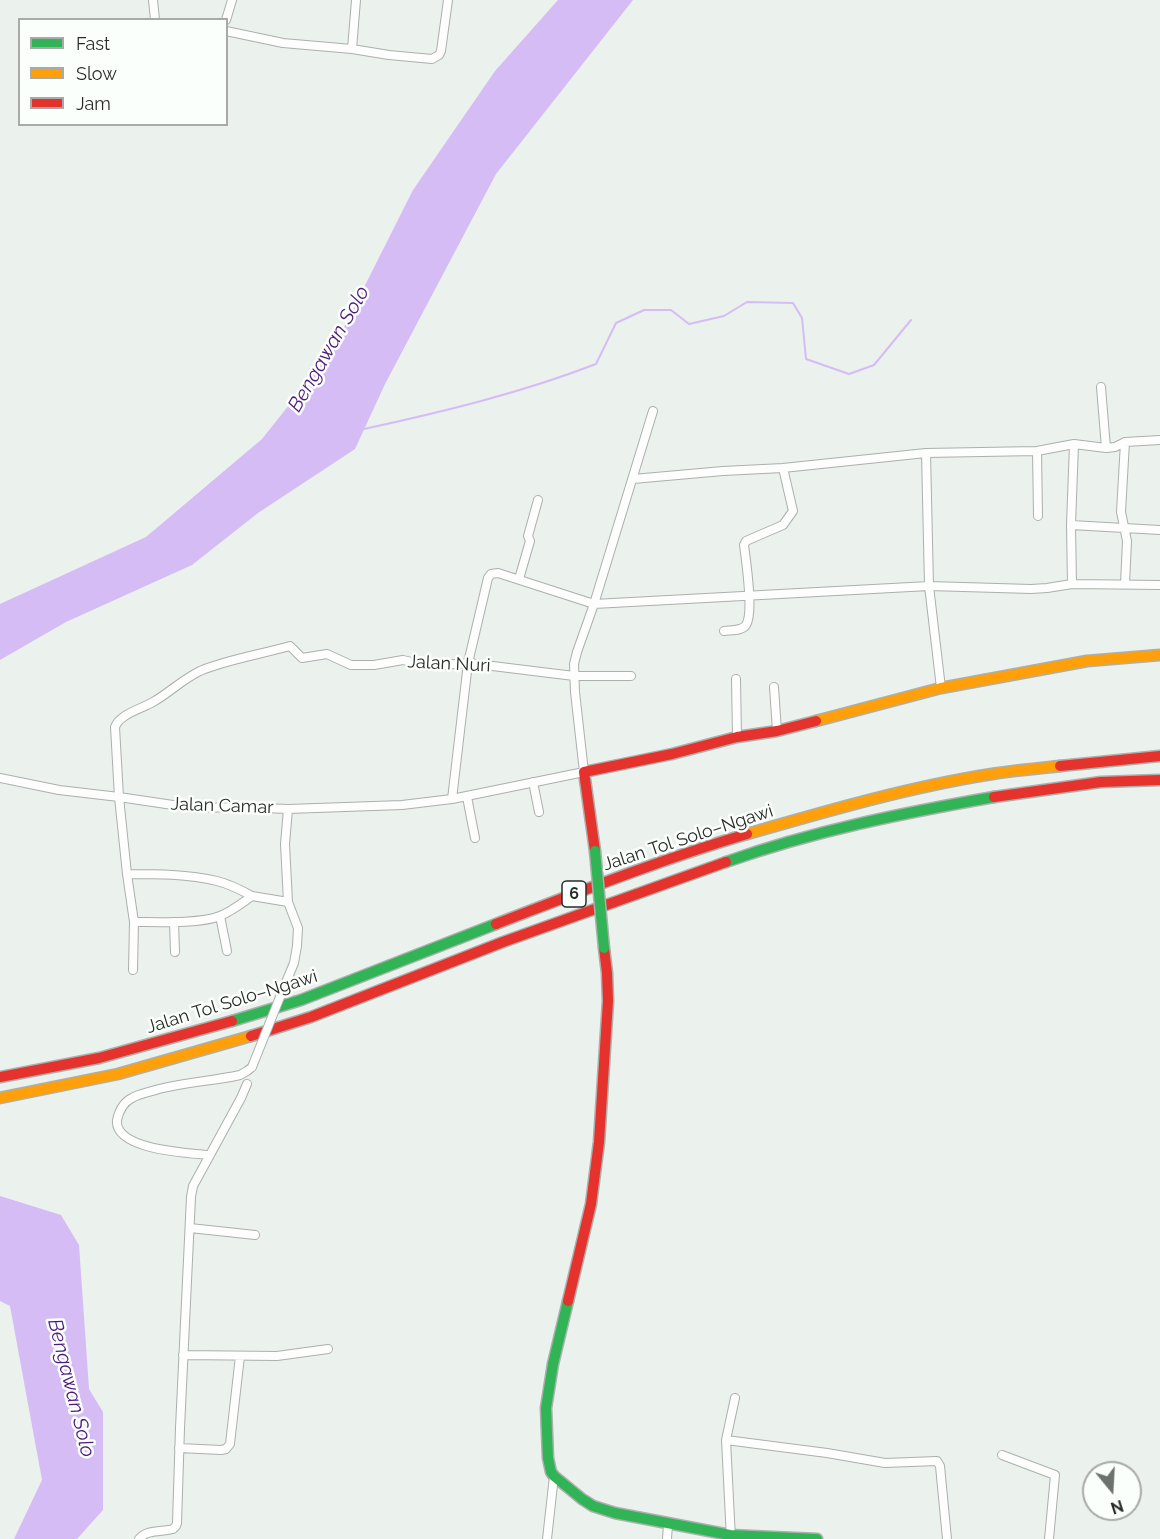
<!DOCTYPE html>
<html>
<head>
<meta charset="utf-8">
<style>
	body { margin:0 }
	#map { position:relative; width:1160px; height:1539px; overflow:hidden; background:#ebf1ed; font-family:Raleway,sans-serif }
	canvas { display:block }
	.legend { position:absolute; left:18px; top:18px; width:210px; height:108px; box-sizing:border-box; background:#fbfffc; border:2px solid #a7aaa8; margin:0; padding:8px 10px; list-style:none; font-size:18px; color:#282b29 }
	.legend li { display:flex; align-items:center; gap:12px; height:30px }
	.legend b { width:30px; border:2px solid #a7aaa8 }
	.north { position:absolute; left:1082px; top:1461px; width:60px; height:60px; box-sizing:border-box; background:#fbfffc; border:2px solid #a7aaa8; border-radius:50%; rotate:162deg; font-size:16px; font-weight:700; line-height:24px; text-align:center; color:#282b29 }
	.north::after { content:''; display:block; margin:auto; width:21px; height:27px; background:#6c706e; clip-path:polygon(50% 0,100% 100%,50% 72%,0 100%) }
</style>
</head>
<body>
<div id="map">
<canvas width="1160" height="1539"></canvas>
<ul class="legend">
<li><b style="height:8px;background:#30b455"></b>Fast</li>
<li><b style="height:8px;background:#ff9f0a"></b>Slow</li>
<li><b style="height:8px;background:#e5322d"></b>Jam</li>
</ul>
<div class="north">N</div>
</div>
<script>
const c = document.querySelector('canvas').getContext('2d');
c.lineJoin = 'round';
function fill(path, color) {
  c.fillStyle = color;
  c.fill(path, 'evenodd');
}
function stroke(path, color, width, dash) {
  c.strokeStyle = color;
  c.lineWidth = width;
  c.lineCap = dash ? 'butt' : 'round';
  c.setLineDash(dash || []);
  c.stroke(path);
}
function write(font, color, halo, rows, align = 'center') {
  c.font = font + ' Raleway,sans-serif';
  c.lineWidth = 5;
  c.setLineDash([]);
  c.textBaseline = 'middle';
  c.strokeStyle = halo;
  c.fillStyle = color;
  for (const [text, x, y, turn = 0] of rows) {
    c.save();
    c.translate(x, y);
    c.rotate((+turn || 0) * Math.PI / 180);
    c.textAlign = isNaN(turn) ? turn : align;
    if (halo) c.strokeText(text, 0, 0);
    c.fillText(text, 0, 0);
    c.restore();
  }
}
fill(new Path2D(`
	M 558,0 L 633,0 L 496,174 L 385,384 L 355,449 L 258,513 L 192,565 L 66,622 L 0,660 L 0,604 L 146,537 L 262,439 L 332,351 L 413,190 L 495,71 Z
	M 0,1196 L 61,1215 L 79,1245 L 89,1389 L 103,1412 L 103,1510 L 77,1539 L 14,1539 L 42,1480 L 10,1306 L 0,1301 Z`), '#d5bcf5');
stroke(new Path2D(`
	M 364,429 C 442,412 521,393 596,364 L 616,323 L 644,310 L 671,310 L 689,324 L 724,316 L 747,302 L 793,303 L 802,318 L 806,359 L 849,374 L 874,365 L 911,320`), '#d5bcf5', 2);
const street = new Path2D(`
	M 153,0 L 155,20
	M 226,20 L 232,0
	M 226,31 L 283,43 L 352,49 L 389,55 L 432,59 L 439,55 L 441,51 L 448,0
	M 352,49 L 356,0
	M 1101,387 L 1106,448
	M 1037,451 L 1038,516
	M 926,453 L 929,586 L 941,688
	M 633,479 L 723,471 L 783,468 L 926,453 L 1037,451 L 1074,444 L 1106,448 L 1115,447 L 1125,442 L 1160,440
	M 1071,525 L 1160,530
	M 519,579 L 530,541 L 528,536 L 538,500
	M 1072,584 L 1071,525 L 1074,444
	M 1125,584 L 1127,541 L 1121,512 L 1125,442
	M 724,631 C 731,630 742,631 746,625 C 754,613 746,561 744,545 L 746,541 L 783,525 L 793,511 L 783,468
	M 736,679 L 737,737
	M 774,687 L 777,731
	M 0,778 L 59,790 L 119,797 L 193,808 L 241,807 L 288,809 L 402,805 L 452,799 L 584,772 L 575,692 L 574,664 L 577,652 L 594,604 L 653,411
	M 533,782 L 539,812
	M 467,797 L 475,838
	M 452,799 L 468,663 L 488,578 L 491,574 L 498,573 L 594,604 L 929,586 L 1031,589 L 1047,588 L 1072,584 L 1160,585
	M 127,874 C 157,874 188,874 217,881 C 229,884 241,890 252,896
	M 220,916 L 227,951
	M 134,922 C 156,922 200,924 220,916 C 232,911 242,903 252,896 L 288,902
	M 174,922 L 175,952
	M 133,970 L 134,922 L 127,874 L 119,797 L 115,727 C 120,714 141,709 153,702 C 169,693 183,679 200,671 C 225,660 262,654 290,646 L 302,658 L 327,654 L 351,665 L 374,665 L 403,660 L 429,666 L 468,663 L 574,676 L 631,676
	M 284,987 L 294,963 L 297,946 L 298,928 L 288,902 L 285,844 L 288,809
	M 209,1155 C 189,1153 114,1150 117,1120 C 119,1111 124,1102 132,1098 C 140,1093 150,1092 159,1089 C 186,1082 213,1081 240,1075 L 247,1071 L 252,1067
	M 190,1228 L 255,1235
	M 183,1355 L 277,1356 L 328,1349
	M 726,1440 L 827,1453 L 885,1463 L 937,1461 L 940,1466 L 947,1539
	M 179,1448 L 221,1450 L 226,1449 L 230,1444 L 240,1356
	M 1002,1455 L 1055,1475 L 1049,1539
	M 139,1539 C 147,1529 162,1532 173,1529 L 176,1526 L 177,1523 L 180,1428 L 191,1197 L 193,1186 L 241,1098 L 247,1084
	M 547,1539 L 554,1476
	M 667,1539 L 668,1524
	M 731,1539 L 726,1440 L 735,1398`);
const fast = new Path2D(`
	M 726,862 C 813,831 903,813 994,797
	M 232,1021 L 301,1000 L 496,924
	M 568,1301 L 553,1364 L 546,1408 L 548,1458 L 551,1472 L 554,1476 L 582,1499 L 593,1506 L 615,1513 L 730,1535 L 817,1539`);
const slow = new Path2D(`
	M 816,721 L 941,688 L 1087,661 L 1160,655
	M 747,834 C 827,811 909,787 992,774 C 1014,770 1037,769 1060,766
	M 0,1098 L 118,1074 L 251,1036`);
const jam = new Path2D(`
	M 1060,766 L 1160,756
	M 994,797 L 1101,782 L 1160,780
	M 595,851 L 584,772 L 672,754 L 737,737 L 777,731 L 816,721
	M 496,924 C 579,892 662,859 747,834
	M 251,1036 L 311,1017 L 503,942 L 726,862
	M 0,1077 L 99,1058 L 232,1021
	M 568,1301 L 591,1204 L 599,1142 L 608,1001 L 607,973 L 604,948`);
stroke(street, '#abb0ad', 10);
stroke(fast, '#abb0ad', 13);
stroke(slow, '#abb0ad', 13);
stroke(jam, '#abb0ad', 13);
stroke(street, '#fcfdfc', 8);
stroke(fast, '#30b455', 10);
stroke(slow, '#ff9f0a', 10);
stroke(jam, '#e5322d', 10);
const streetBridge = new Path2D(`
	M 252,1067 L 284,987`);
const fastBridge = new Path2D(`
	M 595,851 L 604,948`);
stroke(streetBridge, '#abb0ad', 10, []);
stroke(fastBridge, '#abb0ad', 13, []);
stroke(streetBridge, '#fcfdfc', 8);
stroke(fastBridge, '#30b455', 10);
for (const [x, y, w] of [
	[574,894,24]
]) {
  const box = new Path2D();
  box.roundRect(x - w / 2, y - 13, w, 26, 4.5);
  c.fillStyle = '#fbfffc';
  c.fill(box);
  stroke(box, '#282b29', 1.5);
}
write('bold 16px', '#282b29', null, [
	["6",574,894]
]);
write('18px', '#282b29', '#fbfffc', [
	["Jalan Nuri",449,664,3],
	["Jalan Camar",222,806,2],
	["Jalan Tol Solo–Ngawi",688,838,-18],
	["Jalan Tol Solo–Ngawi",232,1002,-17]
]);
write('italic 20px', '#4f1b7a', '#fbfffc', [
	["Bengawan Solo",329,349,-60],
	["Bengawan Solo",71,1388,76]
]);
</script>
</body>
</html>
